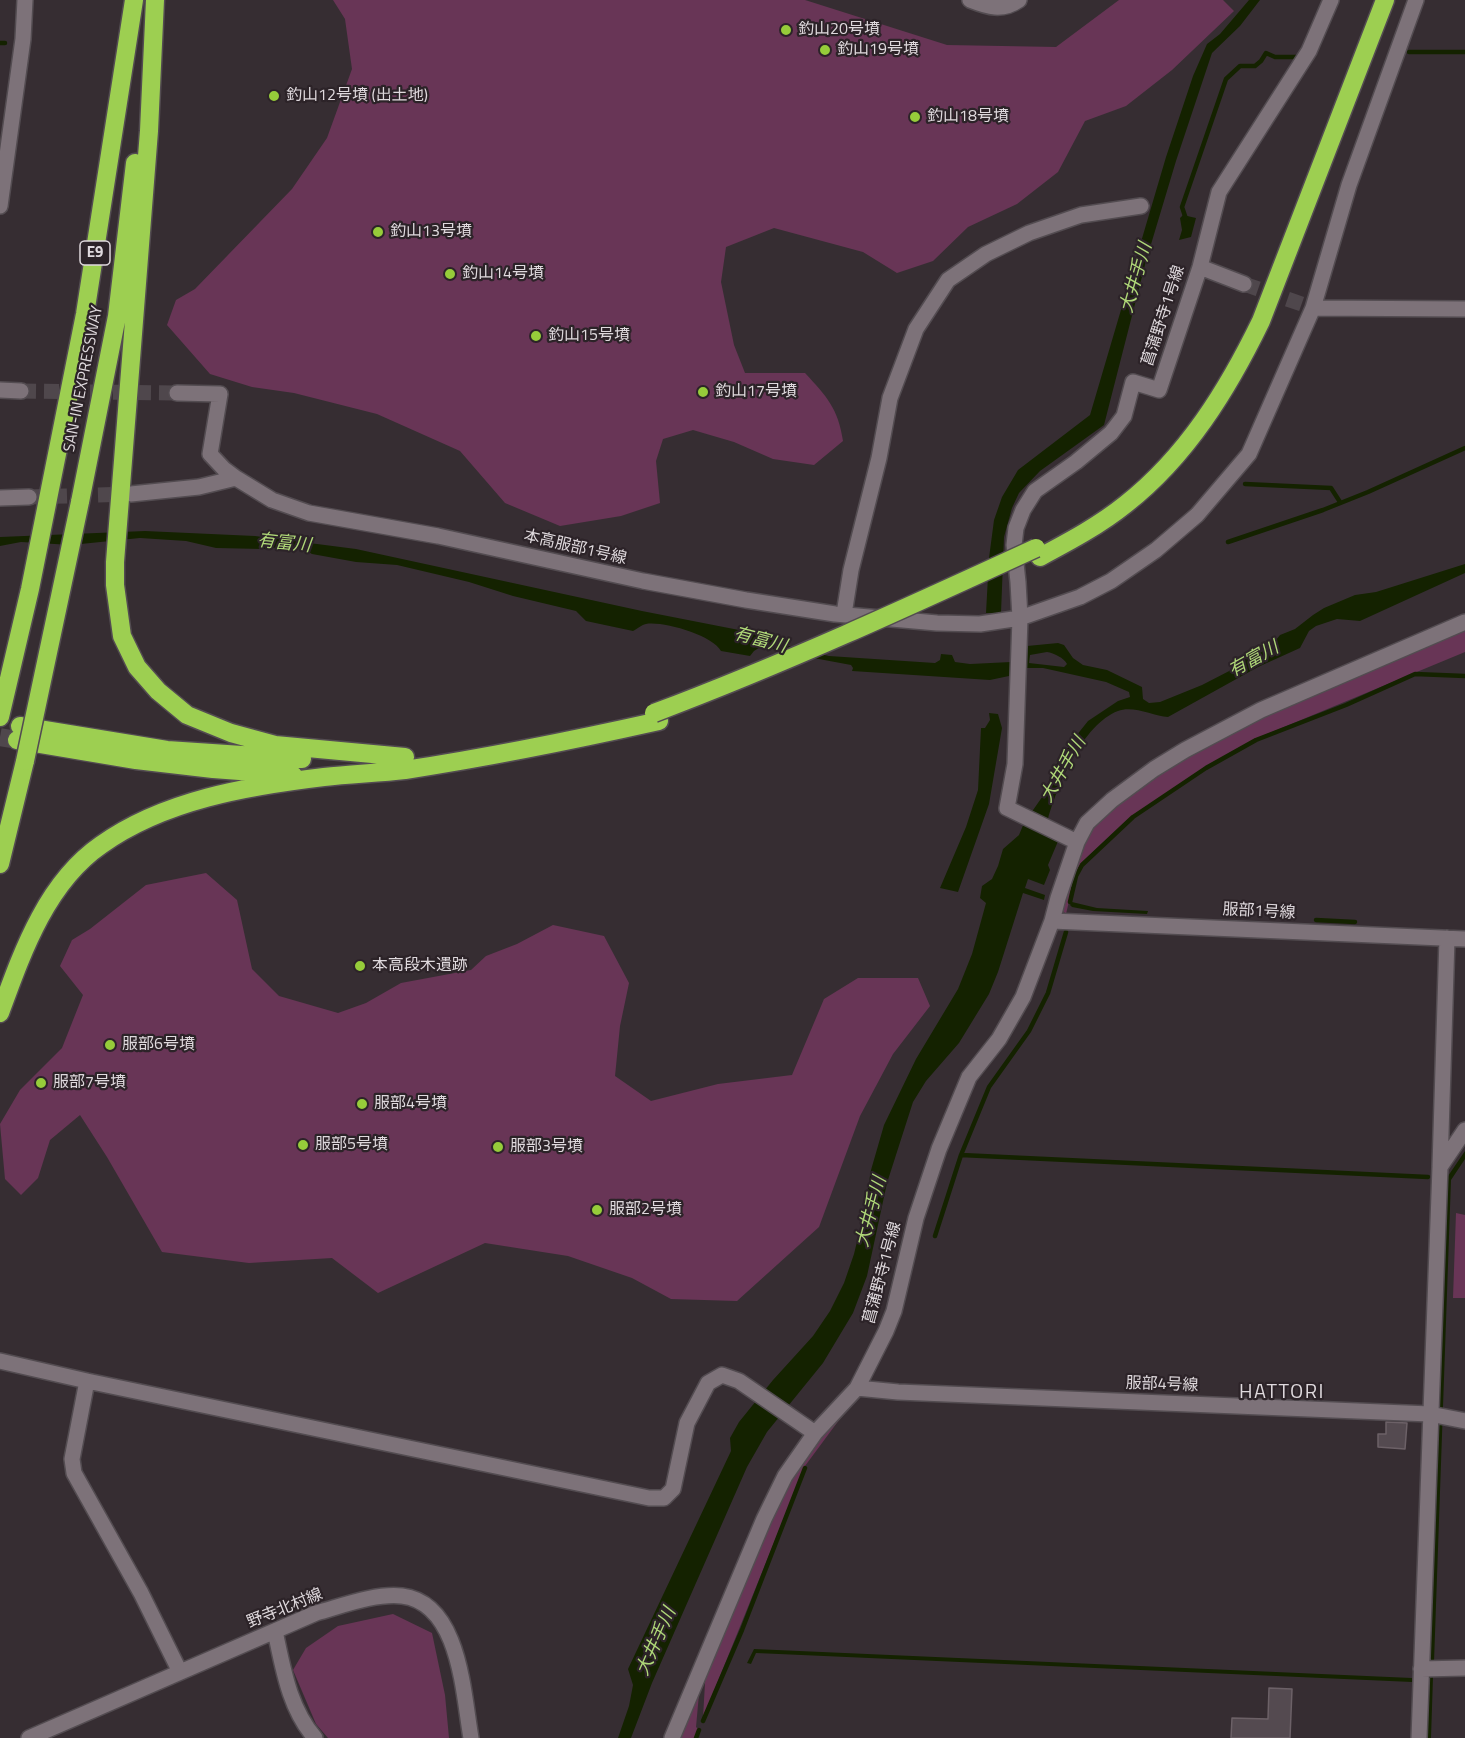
<!DOCTYPE html>
<html>
<head>
<meta charset="utf-8">
<style>
	body { margin:0 }
	canvas { display:block; background:#362d32 }
</style>
</head>
<body>
<canvas width="1465" height="1738"></canvas>
<script>
const c = document.querySelector('canvas').getContext('2d');
c.lineJoin = 'round';
function fill(path, color) {
  c.fillStyle = color;
  c.fill(path, 'evenodd');
}
function stroke(path, color, width, dash) {
  c.strokeStyle = color;
  c.lineWidth = width;
  c.lineCap = dash ? 'butt' : 'round';
  c.setLineDash(dash || []);
  c.stroke(path);
}
function write(font, color, halo, rows, align = 'center') {
  c.font = font + ' "Titillium Web","Noto Sans JP",sans-serif';
  c.lineWidth = 4.5;
  c.setLineDash([]);
  c.textBaseline = 'middle';
  c.strokeStyle = halo;
  c.fillStyle = color;
  for (const [text, x, y, turn = 0] of rows) {
    c.save();
    c.translate(x, y);
    c.rotate((+turn || 0) * Math.PI / 180);
    c.textAlign = isNaN(turn) ? turn : align;
    if (halo) c.strokeText(text, 0, 0);
    c.fillText(text, 0, 0);
    c.restore();
  }
}
fill(new Path2D(`
	M 333,0 L 805,0 L 947,45 L 1056,47 L 1119,0 L 1223,0 L 1234,11 L 1172,70 L 1126,106 L 1085,121 L 1058,172 L 1017,204 L 968,227 L 933,261 L 897,273 L 863,252 L 774,228 L 726,247 L 721,282 L 734,345 L 745,373 L 805,373 C 827,397 838,408 843,441 L 814,465 L 773,459 L 734,442 L 693,430 L 663,439 L 656,461 L 660,503 L 621,516 L 560,526 L 505,503 L 460,451 L 377,414 L 294,393 L 252,387 L 210,374 L 167,325 L 176,300 L 195,289 L 292,189 L 327,138 L 352,69 L 345,19 Z
	M 1465,626 L 1465,652 L 1255,739 L 1205,767 L 1131,817 L 1081,863 L 1075,876 L 1066,914 L 1062,910 L 1085,834 L 1134,788 L 1216,738 Z
	M 206,873 L 237,900 L 252,969 L 279,996 L 338,1013 L 366,1003 L 401,983 L 471,970 L 486,956 L 517,944 L 553,925 L 604,936 L 629,983 L 620,1026 L 615,1076 L 651,1101 L 718,1084 L 792,1075 L 824,999 L 858,978 L 918,978 L 930,1006 L 893,1054 L 860,1116 L 819,1227 L 737,1301 L 671,1299 L 632,1278 L 568,1256 L 485,1243 L 378,1293 L 332,1258 L 249,1263 L 162,1252 L 107,1157 L 80,1115 L 50,1140 L 38,1178 L 21,1195 L 5,1179 L 0,1124 L 20,1090 L 62,1048 L 83,995 L 60,966 L 72,940 L 90,929 L 146,885 Z
	M 1456,1213 L 1465,1215 L 1465,1298 L 1453,1298 Z
	M 859,1393 L 805,1466 L 703,1718 L 706,1666 L 789,1477 L 818,1443 L 843,1409 Z
	M 393,1614 L 432,1633 L 445,1695 L 449,1738 L 328,1738 L 316,1724 L 293,1670 L 306,1648 L 338,1626 Z
	M 700,1683 L 696,1727 L 698,1729 L 695,1738 L 677,1738 Z`), '#683556');
fill(new Path2D(`
	M 1249,0 L 1260,0 L 1240,26 L 1212,53 L 1176,161 L 1146,261 L 1104,425 L 1040,471 L 1019,493 L 1012,508 L 1004,537 L 1001,613 L 986,613 L 989,558 L 994,520 L 1002,497 L 1018,470 L 1090,415 L 1166,157 L 1193,76 L 1207,44 L 1220,34 Z
	M 1183,215 L 1196,218 L 1191,237 L 1179,240 L 1182,230 L 1180,218 Z
	M 145,531 L 255,536 L 356,549 L 642,611 L 790,640 L 788,646 L 829,656 L 935,663 L 940,660 L 941,654 L 952,655 L 955,662 L 970,664 L 1011,662 L 1027,646 L 1058,643 L 1064,645 L 1073,658 L 1083,665 L 1107,670 L 1142,687 L 1143,699 L 1149,703 L 1160,702 L 1202,685 L 1235,668 L 1240,658 L 1250,658 L 1263,651 L 1271,646 L 1280,635 L 1295,629 L 1313,615 L 1324,608 L 1355,595 L 1376,592 L 1465,564 L 1465,573 L 1360,621 L 1337,619 L 1316,626 L 1309,631 L 1300,648 L 1258,667 L 1168,717 C 1153,716 1133,705 1118,711 C 1083,724 1057,786 1048,819 L 1048,824 L 1059,839 L 1048,865 L 1050,870 L 1044,885 L 1028,879 L 1025,888 L 1045,895 L 1044,900 L 1023,893 L 998,972 L 989,994 L 959,1043 L 926,1081 L 913,1102 L 887,1183 L 867,1276 L 853,1313 L 823,1363 L 767,1432 L 747,1467 L 652,1683 L 631,1738 L 618,1738 L 629,1706 L 633,1685 L 628,1669 L 731,1451 L 730,1438 L 739,1422 L 773,1380 L 813,1336 L 830,1311 L 844,1283 L 854,1254 L 863,1217 L 871,1170 L 884,1125 L 916,1059 L 958,989 L 972,954 L 986,903 L 980,898 L 982,886 L 992,879 L 998,866 L 1003,849 L 1019,835 L 1024,823 L 1047,790 L 1051,772 L 1076,736 L 1088,721 L 1118,701 L 1130,697 L 1129,692 L 1106,682 L 1043,668 L 1027,668 L 1009,676 L 990,680 L 852,671 L 853,668 L 851,665 L 792,654 L 762,646 L 754,651 L 750,656 L 721,651 C 712,635 663,621 646,624 C 641,625 637,629 633,631 L 586,621 L 576,611 L 513,596 L 469,582 L 397,565 L 356,562 L 312,554 L 303,549 L 291,546 L 262,549 L 216,548 L 186,541 L 140,538 L 71,545 L 21,542 L 0,546 L 0,537 ZM 1047,652 C 1054,653 1064,658 1067,664 L 1064,667 L 1029,663 L 1030,655 Z
	M 989,713 L 998,714 L 1002,728 L 989,804 L 958,892 L 940,888 L 966,827 L 978,790 L 981,728 L 985,728 L 990,720 Z
	M 1072,902 L 1097,908 L 1148,911 L 1147,914 L 1093,911 L 1072,907 L 1070,905 Z
	M 1465,1151 L 1465,1159 L 1451,1180 L 1434,1662 L 1427,1662 L 1435,1421 L 1439,1407 L 1448,1176 Z
	M 754,1649 L 1412,1678 L 1412,1682 L 756,1653 L 751,1664 L 747,1663 Z
	M 1429,1676 L 1433,1677 L 1431,1738 L 1427,1738 Z`), '#142200');
stroke(new Path2D(`
	M 0,43 L 5,43
	M 1409,52 L 1465,52
	M 1186,219 L 1182,207 L 1226,79 L 1240,66 L 1255,66 L 1261,61 L 1266,53 L 1275,57 L 1297,57
	M 1245,484 L 1331,488 L 1340,502
	M 1228,542 L 1323,510 L 1368,492 L 1465,448
	M 1070,902 L 1076,876 L 1082,865 L 1133,817 L 1206,768 L 1256,740 L 1346,705 L 1415,674 L 1465,676
	M 1316,920 L 1355,922
	M 961,1155 L 1428,1177
	M 935,1236 L 961,1155 L 989,1087 L 1029,1031 L 1048,993 L 1066,932
	M 703,1721 L 742,1630 L 805,1468
	M 696,1738 L 699,1730`), '#142200', 4.5);
const building = new Path2D(`
	M 1386,1422 L 1407,1423 L 1405,1449 L 1378,1447 L 1378,1434 L 1386,1434 Z
	M 1269,1688 L 1292,1689 L 1290,1738 L 1231,1738 L 1232,1718 L 1268,1719 Z`);
fill(building, '#544a50');
stroke(building, '#6c6167', 1.5);
stroke(new Path2D(`
	M 1244,284 L 1313,308
	M 21,391 L 177,393
	M 29,497 L 131,494`), '#4f474c', 15, [15, 8]);
stroke(new Path2D(`
	M 0,737 L 17,740`), '#4f474c', 18, [18, 9]);
const minor = new Path2D(`
	M 970,0 C 988,7 1002,12 1019,0
	M 0,206 L 23,39 L 25,0
	M 1200,267 L 1244,284
	M 1313,308 L 1465,309
	M 0,390 L 21,391
	M 177,393 L 220,394 L 210,454 L 224,469 L 236,478
	M 131,494 L 199,487 L 236,478 L 272,500 L 309,513 L 438,536 L 643,581 L 746,600 L 835,614 L 937,623 L 980,624 L 1020,618 L 1080,597 L 1111,581 L 1156,550 L 1197,515 L 1249,454 L 1313,308 L 1349,185 L 1416,0
	M 0,498 L 29,497
	M 844,614 L 851,570 L 879,458 L 890,398 L 916,329 L 948,280 L 986,254 L 1029,233 L 1081,215 L 1141,206
	M 1077,842 L 1087,823 L 1112,800 L 1154,769 L 1185,750 L 1261,710 L 1465,622
	M 1052,921 L 1465,939
	M 1440,1166 L 1447,938
	M 0,1361 L 87,1381
	M 857,1388 L 898,1392 L 1430,1414 L 1465,1421
	M 275,1631 C 283,1668 289,1708 315,1738
	M 1421,1669 L 1465,1668
	M 180,1672 L 141,1593 L 74,1473 L 72,1459 L 87,1381 L 649,1498 L 664,1498 L 673,1489 L 687,1423 L 708,1383 L 722,1375 L 739,1381 L 815,1433
	M 29,1738 L 316,1613 C 342,1606 375,1593 402,1596 C 460,1603 463,1693 471,1738
	M 672,1738 L 764,1519 L 785,1476 L 815,1433 L 857,1388 L 886,1331 L 894,1311 L 916,1218 L 939,1149 L 969,1077 L 999,1039 L 1023,997 L 1052,921 L 1058,898 L 1077,842 L 1007,808 L 1015,764 L 1020,618 L 1018,582 L 1014,545 L 1016,528 L 1023,510 L 1035,491 L 1076,462 L 1111,433 L 1124,416 L 1133,382 L 1159,390 L 1200,267 L 1219,192 L 1309,51 L 1331,0
	M 1419,1738 L 1440,1167 L 1465,1130`);
const highway = new Path2D(`
	M 155,0 L 149,131 L 115,562 L 115,585 L 122,636 L 137,667 L 158,691 L 187,715 L 231,733 L 275,745 L 405,757
	M 80,502 L 117,316 L 135,163
	M 1040,557 C 1070,541 1100,525 1126,504 C 1187,456 1228,389 1261,321 L 1385,0
	M 0,717 L 30,589 L 85,314 L 134,0
	M 20,726 L 167,750 L 302,759
	M 17,740 L 136,760 L 213,769 L 293,775
	M 0,864 L 25,761
	M 0,1013 C 22,953 46,883 101,845 C 164,800 248,786 324,777 C 351,774 378,773 405,770 C 490,757 574,740 659,721`);
stroke(minor, '#534c51', 18);
stroke(highway, '#534c51', 21);
stroke(minor, '#7d7279', 15);
stroke(highway, '#9dcf51', 18);
const highwayBridge = new Path2D(`
	M 654,713 C 784,664 910,606 1036,548
	M 25,761 L 80,502`);
stroke(highwayBridge, '#534c51', 21, []);
stroke(highwayBridge, '#9dcf51', 18);
for (const [x, y, r, color] of [
	[786,30,6,"#96cc3a"],
	[825,50,6,"#96cc3a"],
	[274,96,6,"#96cc3a"],
	[915,117,6,"#96cc3a"],
	[378,232,6,"#96cc3a"],
	[450,274,6,"#96cc3a"],
	[536,336,6,"#96cc3a"],
	[703,392,6,"#96cc3a"],
	[360,966,6,"#96cc3a"],
	[110,1045,6,"#96cc3a"],
	[41,1083,6,"#96cc3a"],
	[362,1104,6,"#96cc3a"],
	[303,1145,6,"#96cc3a"],
	[498,1147,6,"#96cc3a"],
	[597,1210,6,"#96cc3a"]
]) {
  const dot = new Path2D();
  dot.arc(x, y, r, 0, 2 * Math.PI);
  c.fillStyle = color;
  c.fill(dot);
  stroke(dot, '#2c2328', 2);
}
for (const [x, y, w] of [
	[95,253,30]
]) {
  const box = new Path2D();
  box.roundRect(x - w / 2, y - 12, w, 24, 4.5);
  c.fillStyle = '#2c2328';
  c.fill(box);
  stroke(box, '#dfd9dd', 1.5);
}
write('bold 15px', '#dfd9dd', null, [
	["E9",95,253]
]);
write('16px', '#dfd9dd', '#2c2328', [
	["釣山20号墳",798,30],
	["釣山19号墳",837,50],
	["釣山12号墳 (出土地)",286,96],
	["釣山18号墳",927,117],
	["釣山13号墳",390,232],
	["釣山14号墳",462,274],
	["釣山15号墳",548,336],
	["釣山17号墳",715,392],
	["本高段木遺跡",372,966],
	["服部6号墳",122,1045],
	["服部7号墳",53,1083],
	["服部4号墳",374,1104],
	["服部5号墳",315,1145],
	["服部3号墳",510,1147],
	["服部2号墳",609,1210]
], 'left');
write('16px', '#dfd9dd', '#2c2328', [
	["菖蒲野寺1号線",1164,316,-72],
	["SAN-IN EXPRESSWAY",84,379,-79],
	["本高服部1号線",575,548,13],
	["服部1号線",1259,912,3],
	["菖蒲野寺1号線",883,1273,-75],
	["服部4号線",1162,1385,2],
	["野寺北村線",285,1609,-22]
]);
write('italic 18px', '#afd878', '#2c2328', [
	["大井手川",1137,278,-74],
	["有富川",284,544,6],
	["有富川",760,641,15],
	["有富川",1254,660,-29],
	["大井手川",1064,770,-60],
	["大井手川",872,1212,-75],
	["大井手川",657,1642,-66]
]);
c.letterSpacing = '1.5px';
write('20px', '#dfd9dd', '#2c2328', [
	["HATTORI",1282,1393]
]);
c.letterSpacing = '0px';
</script>
</body>
</html>
